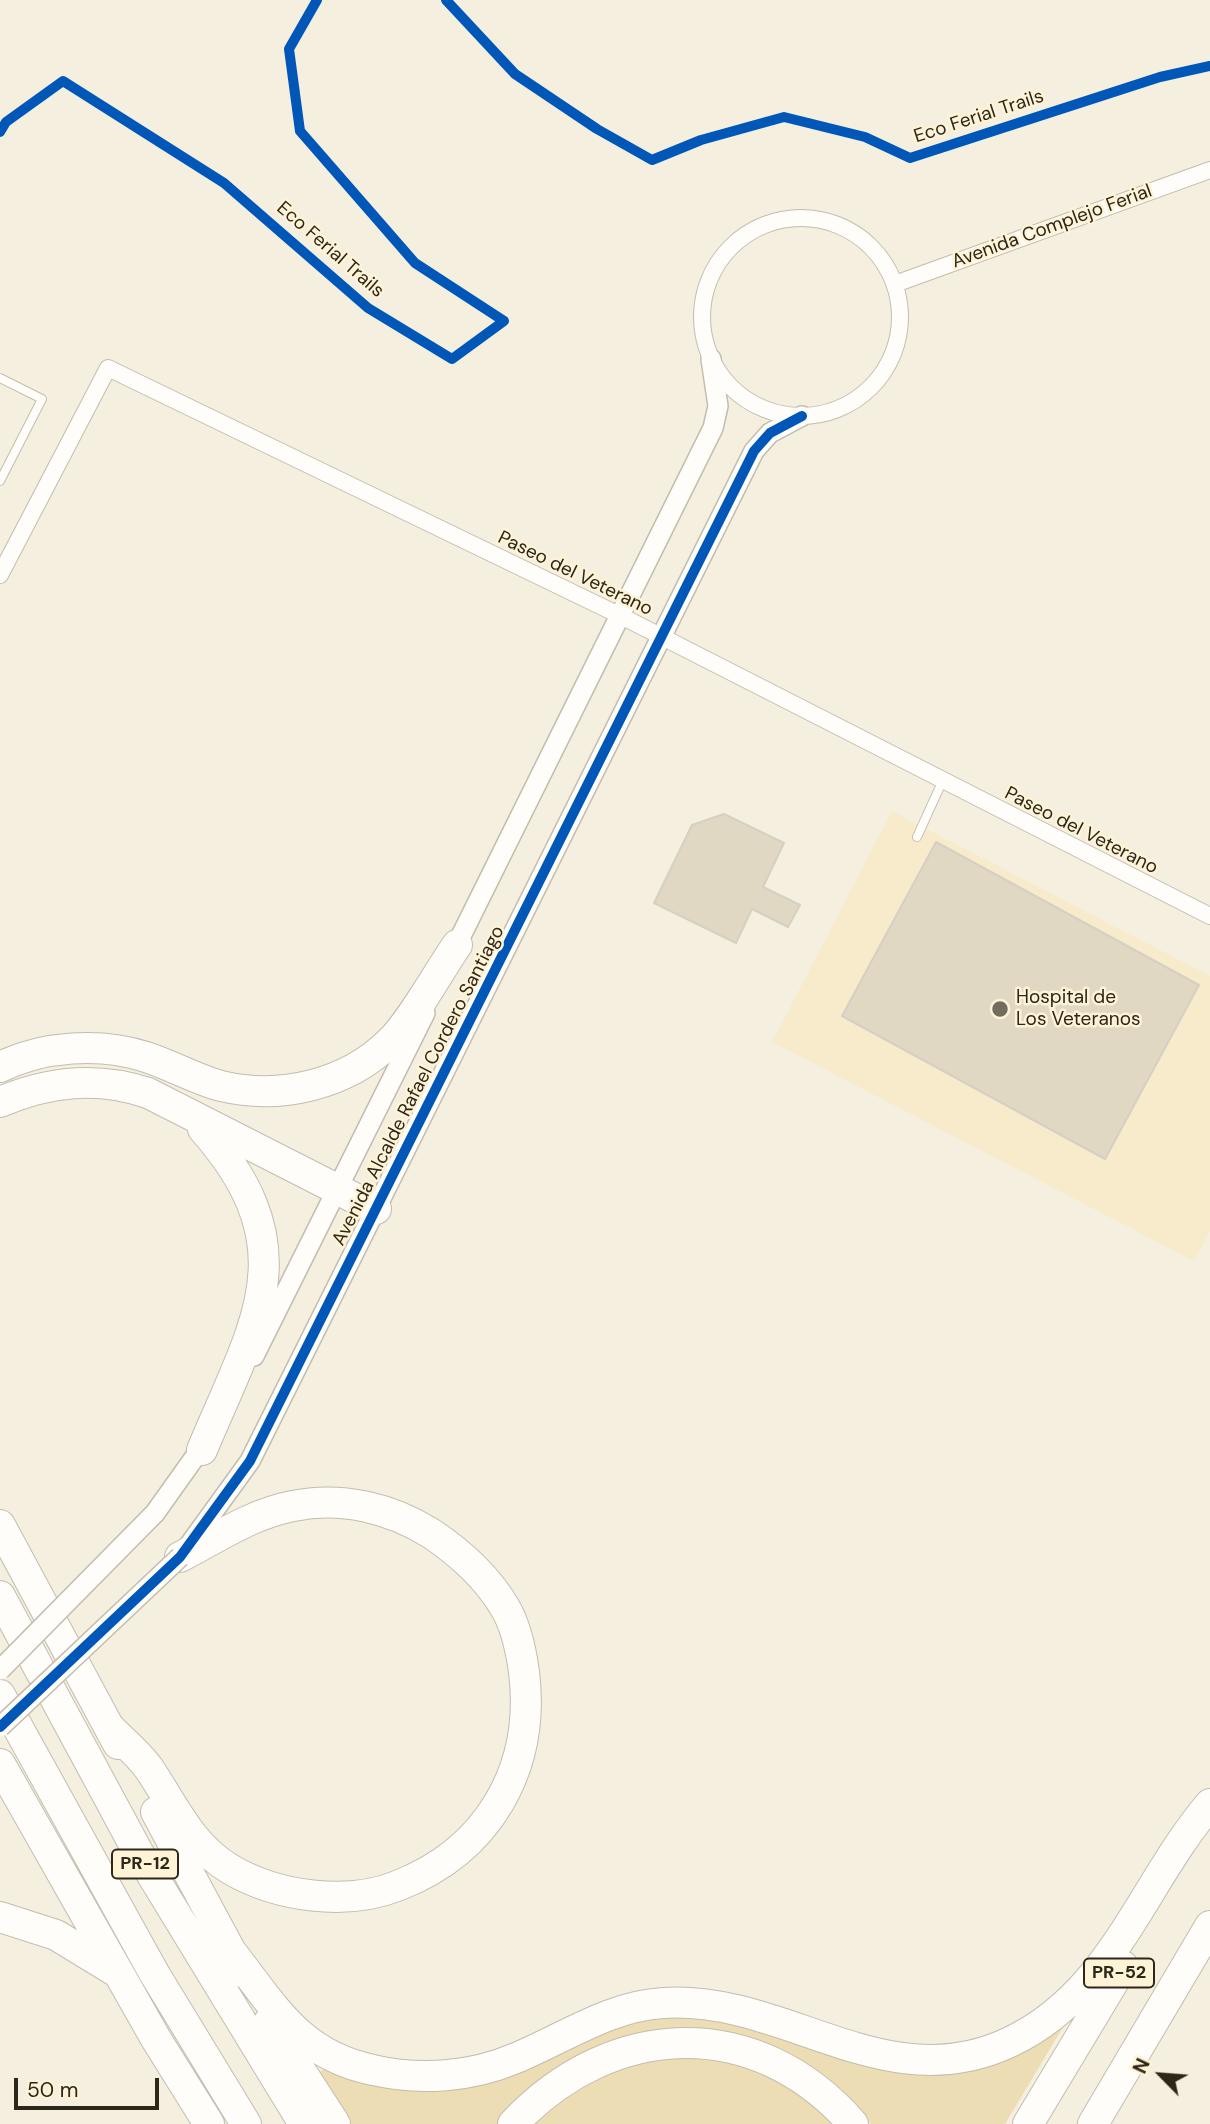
<!DOCTYPE html>
<html>
<head>
<meta charset="utf-8">
<style>
	body { margin:0 }
	#map { position:relative; width:1210px; height:2124px; overflow:hidden; background:#f5efdf; font-family:"DM Sans",sans-serif }
	canvas { display:block }
	.north { position:absolute; left:1126px; top:2040px; width:70px; height:70px; -webkit-text-stroke:5px #fef3d6; paint-order:stroke; rotate:295deg; font-size:19px; font-weight:700; line-height:28px; text-align:center; color:#2c2719 }
	.north::after { content:''; display:block; margin:auto; width:24px; height:32px; background:#2c2719; clip-path:polygon(50% 0,100% 100%,50% 72%,0 100%) }
	.scale { position:absolute; left:14px; top:2078px; width:145px; height:32px; box-sizing:border-box; border:4px solid #2c2719; border-top:0; padding-left:9px; font-size:21px; line-height:24px; white-space:nowrap; color:#2c2719; -webkit-text-stroke:5px #fef3d6; paint-order:stroke }
</style>
</head>
<body>
<div id="map">
<canvas width="1210" height="2124"></canvas>
<div class="north">N</div>
<div class="scale">50 m</div>
</div>
<script>
const c = document.querySelector('canvas').getContext('2d');
c.lineJoin = 'round';
function fill(path, color) {
  c.fillStyle = color;
  c.fill(path, 'evenodd');
}
function stroke(path, color, width, dash) {
  c.strokeStyle = color;
  c.lineWidth = width;
  c.lineCap = dash ? 'butt' : 'round';
  c.setLineDash(dash || []);
  c.stroke(path);
}
function write(font, color, halo, rows, align = 'center') {
  c.font = font + ' "DM Sans",sans-serif';
  c.lineWidth = 5;
  c.setLineDash([]);
  c.textBaseline = 'middle';
  c.strokeStyle = halo;
  c.fillStyle = color;
  for (const [text, x, y, turn = 0] of rows) {
    c.save();
    c.translate(x, y);
    c.rotate((+turn || 0) * Math.PI / 180);
    c.textAlign = isNaN(turn) ? turn : align;
    if (halo) c.strokeText(text, 0, 0);
    c.fillText(text, 0, 0);
    c.restore();
  }
}
fill(new Path2D(`
	M 892,811 L 1210,976 L 1210,1231 L 1194,1261 L 772,1042 Z`), '#f7ebcc');
fill(new Path2D(`
	M 653,2015 L 730,2015 L 888,2070 L 1069,2017 L 1005,2124 L 871,2124 C 807,2035 678,2002 580,2054 C 548,2072 525,2098 501,2124 L 351,2124 L 317,2074 L 328,2066 L 390,2086 L 575,2038 Z
	M 676,2050 L 768,2068 L 841,2124 L 524,2124 L 565,2088 Z`), '#edddb4');
const building = new Path2D(`
	M 724,814 L 784,843 L 763,887 L 800,905 L 788,927 L 752,909 L 736,943 L 654,903 L 692,825 Z
	M 936,842 L 1199,985 L 1105,1159 L 842,1016 Z`);
fill(building, '#e0d8c3');
stroke(building, '#d5d0c2', 2);
const service = new Path2D(`
	M 0,378 L 42,399 L 0,481
	M 917,837 L 943,780`);
const minor = new Path2D(`
	M702 317a99 99 0 1 1 198 0a99 99 0 1 1-198 0Z
	M 895,284 L 1210,170
	M 0,575 L 108,368 L 621,616 L 1210,916`);
const tertiary = new Path2D(`
	M 452,954 L 713,428 L 718,406 L 711,359
	M 254,1356 L 425,1013
	M 155,1513 L 207,1440
	M 187,1548 L 250,1461 L 754,451 L 770,433 L 802,416`);
const motorway = new Path2D(`
	M 0,1067 C 43,1046 100,1042 146,1057 C 171,1065 195,1079 221,1086 C 280,1100 346,1085 390,1042 C 411,1022 439,971 457,945
	M 0,1102 C 49,1081 97,1076 148,1093 L 376,1209
	M 202,1450 C 255,1323 309,1249 203,1129
	M 0,1525 L 118,1744
	M 0,1596 L 138,1852 L 304,2124
	M 0,1695 L 154,1973 L 246,2124
	M 109,1727 C 122,1741 139,1754 150,1770 C 174,1806 191,1846 230,1869 C 277,1897 347,1906 397,1886 C 488,1851 536,1769 524,1672 C 521,1650 516,1625 504,1606 C 486,1576 460,1553 432,1534 C 391,1508 341,1496 293,1506 C 251,1514 217,1538 180,1557
	M 0,1764 L 156,2039 L 209,2124
	M 156,1812 L 242,1972
	M 0,1917 L 56,1935 L 115,1971
	M 233,1954 C 275,2008 300,2055 373,2070 C 420,2081 472,2077 516,2058 C 564,2038 610,2006 663,2003 C 786,1995 886,2101 1010,2042 C 1112,1994 1142,1884 1210,1804
	M 269,2022 L 335,2124
	M 513,2124 C 612,2019 756,2013 853,2124
	M 1028,2124 L 1123,1966
	M 1093,2124 L 1210,1926`);
stroke(service, '#c2bdaf', 10);
stroke(minor, '#c2bdaf', 18);
stroke(tertiary, '#c2bdaf', 22);
stroke(motorway, '#c2bdaf', 32);
stroke(service, '#fefdfa', 8);
stroke(minor, '#fefdfa', 16);
stroke(tertiary, '#fefdfa', 19);
stroke(motorway, '#fefdfa', 30);
const tertiaryBridge = new Path2D(`
	M 0,1670 L 155,1513
	M 0,1727 L 180,1557`);
stroke(tertiaryBridge, '#c2bdaf', 22, []);
stroke(tertiaryBridge, '#fefdfa', 19);
stroke(new Path2D(`
	M 446,0 L 515,74 L 597,129 L 652,160 L 701,140 L 784,117 L 865,137 L 910,158 L 1160,77 L 1210,66
	M 0,132 L 6,122 L 63,81 L 224,183 L 368,308 L 452,359 L 504,321 L 415,263 L 300,131 L 289,49 L 317,0
	M 0,1727 L 180,1557 L 250,1461 L 754,451 L 770,433 L 802,416`), '#0057b8', 10);
for (const [x, y, r, color] of [
	[1000,1009,9,"#726d5e"]
]) {
  const dot = new Path2D();
  dot.arc(x, y, r, 0, 2 * Math.PI);
  c.fillStyle = color;
  c.fill(dot);
  stroke(dot, '#fef3d6', 2.5);
}
for (const [x, y, w] of [
	[145,1864,66],
	[1119,1973,70]
]) {
  const box = new Path2D();
  box.roundRect(x - w / 2, y - 14.5, w, 29, 5);
  c.fillStyle = '#fef3d6';
  c.fill(box);
  stroke(box, '#2c2719', 2);
}
write('bold 18px', '#2c2719', null, [
	["PR-12",145,1864],
	["PR-52",1119,1973]
]);
write('19px', '#2c2719', '#fef3d6', [
	["Eco Ferial Trails",979,117,-18],
	["Avenida Complejo Ferial",1052,227,-20],
	["Eco Ferial Trails",330,250,41],
	["Paseo del Veterano",575,574,26],
	["Paseo del Veterano",1081,831,27],
	["Avenida Alcalde Rafael Cordero Santiago",419,1086,-63]
]);
write('19px', '#2c2719', '#fef3d6', [
	["Hospital de",1016,998],
	["Los Veteranos",1016,1020]
], 'left');
</script>
</body>
</html>
